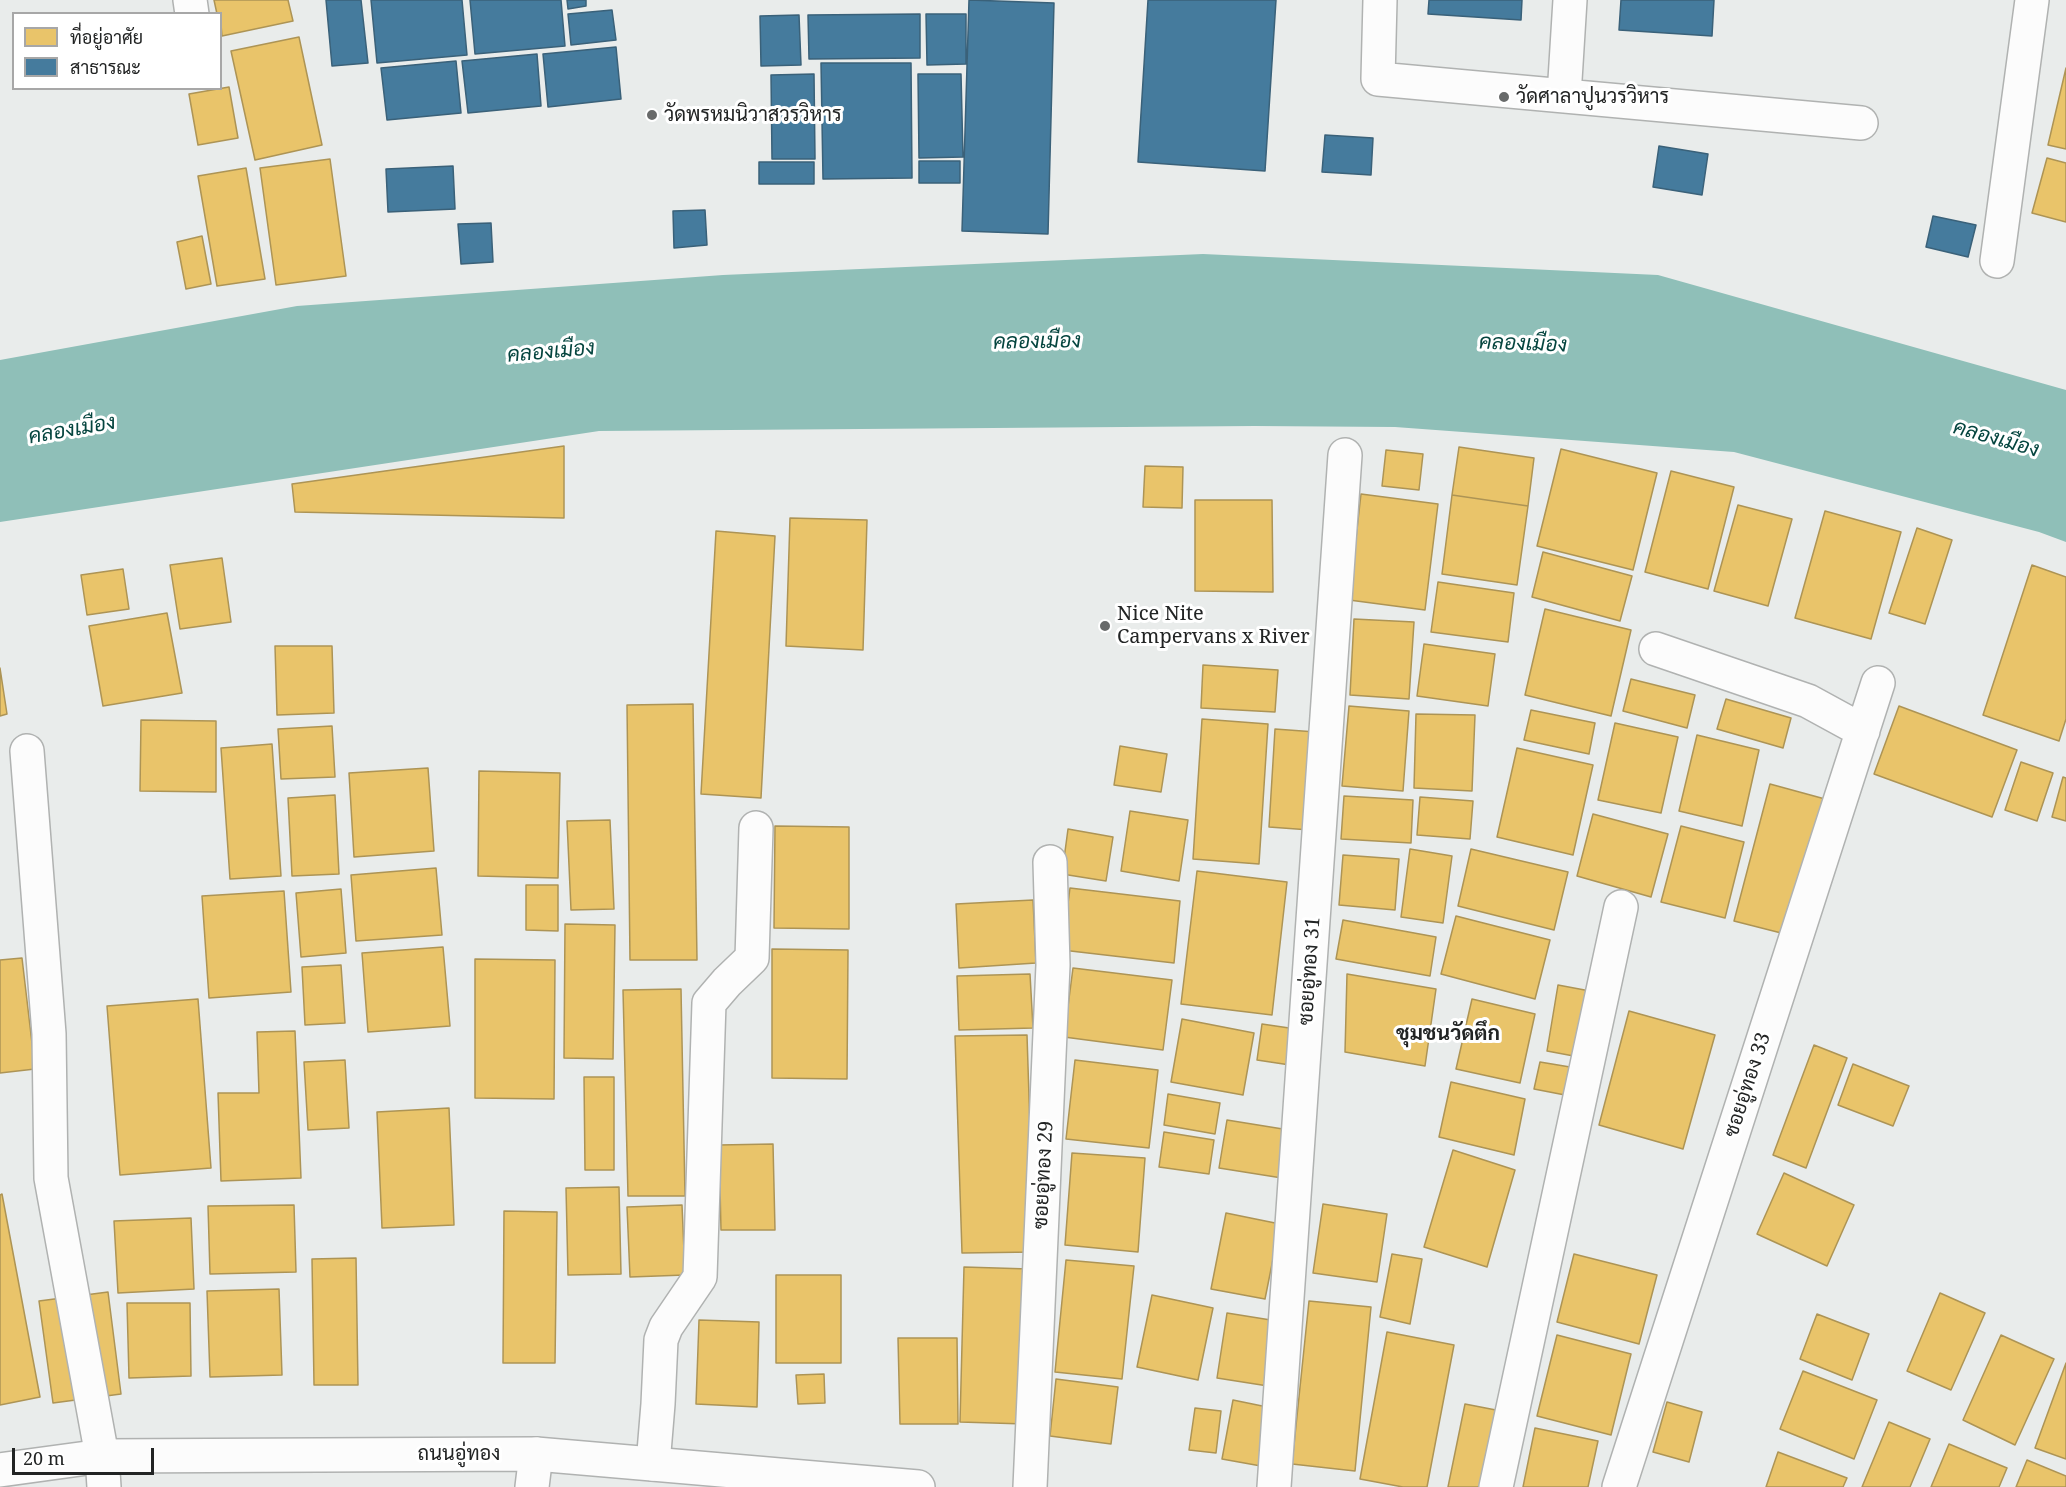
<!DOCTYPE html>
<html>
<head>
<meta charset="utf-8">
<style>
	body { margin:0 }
	#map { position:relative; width:2066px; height:1487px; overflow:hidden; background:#e9eceb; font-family:"Noto Serif",Sarabun,serif }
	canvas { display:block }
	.legend { position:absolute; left:12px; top:12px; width:210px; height:78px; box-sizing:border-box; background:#fff; border:2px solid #a7a7a7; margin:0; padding:8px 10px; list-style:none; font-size:18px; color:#222424 }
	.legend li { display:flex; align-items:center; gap:12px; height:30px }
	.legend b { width:30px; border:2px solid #a7a7a7 }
	.scale { position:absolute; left:12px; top:1448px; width:142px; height:27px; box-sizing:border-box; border:3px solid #222424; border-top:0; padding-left:8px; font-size:18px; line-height:21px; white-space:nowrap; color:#222424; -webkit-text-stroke:4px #fff; paint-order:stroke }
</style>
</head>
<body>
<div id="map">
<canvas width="2066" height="1487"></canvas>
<ul class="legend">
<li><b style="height:16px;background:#e9c46a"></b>ที่อยู่อาศัย</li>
<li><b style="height:16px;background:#457b9d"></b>สาธารณะ</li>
</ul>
<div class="scale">20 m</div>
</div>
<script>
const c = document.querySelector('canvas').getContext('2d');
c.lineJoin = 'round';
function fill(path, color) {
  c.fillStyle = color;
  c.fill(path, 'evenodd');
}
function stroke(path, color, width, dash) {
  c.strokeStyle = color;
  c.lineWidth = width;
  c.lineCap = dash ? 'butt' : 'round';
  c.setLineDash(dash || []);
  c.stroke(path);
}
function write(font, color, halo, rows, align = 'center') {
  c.font = font + ' "Noto Serif",Sarabun,serif';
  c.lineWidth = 6;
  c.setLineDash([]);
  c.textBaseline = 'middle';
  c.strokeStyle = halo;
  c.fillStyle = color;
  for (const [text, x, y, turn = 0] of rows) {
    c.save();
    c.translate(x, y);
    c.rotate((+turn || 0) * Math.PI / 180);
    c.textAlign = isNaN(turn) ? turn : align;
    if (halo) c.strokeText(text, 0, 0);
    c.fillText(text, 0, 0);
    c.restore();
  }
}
fill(new Path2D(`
	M 1203,254 L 1658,275 L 2066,390 L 2066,542 L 2039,532 L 1734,452 L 1395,427 L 1255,426 L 599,431 L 0,522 L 0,360 L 297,306 L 723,275 Z`), '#8fbfb8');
const homes = new Path2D(`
	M 214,0 L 288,0 L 293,21 L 222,36 L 220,14 L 217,14 Z
	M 299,37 L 322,145 L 255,160 L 231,51 Z
	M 2066,68 L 2066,149 L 2048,145 Z
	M 229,87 L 238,138 L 198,145 L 189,94 Z
	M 2047,158 L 2066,163 L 2066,222 L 2032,213 Z
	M 330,159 L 346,276 L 276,285 L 260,168 Z
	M 246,168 L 265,279 L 217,286 L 198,176 Z
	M 202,236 L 211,284 L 186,289 L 177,242 Z
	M 564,446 L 564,518 L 295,512 L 292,484 Z
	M 1459,447 L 1534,458 L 1528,506 L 1452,495 Z
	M 1561,449 L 1657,473 L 1633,570 L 1537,546 Z
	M 1386,450 L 1423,454 L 1419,490 L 1382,486 Z
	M 1145,466 L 1183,467 L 1182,508 L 1143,507 Z
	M 1671,471 L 1734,487 L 1708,589 L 1645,572 Z
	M 1361,494 L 1438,504 L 1425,610 L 1349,600 Z
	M 1452,495 L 1528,506 L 1517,585 L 1442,574 Z
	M 1195,500 L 1272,500 L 1273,592 L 1195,591 Z
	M 1738,505 L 1792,519 L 1768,606 L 1714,591 Z
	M 1825,511 L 1901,532 L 1871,639 L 1795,618 Z
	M 790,518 L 867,520 L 863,650 L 786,646 Z
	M 1917,528 L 1952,540 L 1925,624 L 1889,613 Z
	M 716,531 L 775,536 L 761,798 L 701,794 Z
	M 1543,552 L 1632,576 L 1620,621 L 1532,597 Z
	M 222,558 L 231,622 L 180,629 L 170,565 Z
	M 2032,565 L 2066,577 L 2066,719 L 2059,741 L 1983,715 Z
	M 123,569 L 129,609 L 87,615 L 81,575 Z
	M 1438,582 L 1514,593 L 1508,642 L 1431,632 Z
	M 1545,609 L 1631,630 L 1611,716 L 1525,695 Z
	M 167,613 L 182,693 L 103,706 L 89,626 Z
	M 1354,619 L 1414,622 L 1409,699 L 1350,695 Z
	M 1424,644 L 1495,654 L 1488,706 L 1417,696 Z
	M 275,646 L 332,646 L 334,713 L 277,715 Z
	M 1203,665 L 1278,670 L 1275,712 L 1201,708 Z
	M 0,668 L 7,714 L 0,716 Z
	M 1631,679 L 1695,695 L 1687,728 L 1623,711 Z
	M 1726,699 L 1791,718 L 1783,748 L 1717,729 Z
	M 693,704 L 697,960 L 630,960 L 627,705 Z
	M 1349,706 L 1409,711 L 1403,791 L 1342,786 Z
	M 1899,706 L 2017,750 L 1992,817 L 1874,774 Z
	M 1531,710 L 1595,723 L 1589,754 L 1524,740 Z
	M 1416,714 L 1475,715 L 1472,791 L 1414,788 Z
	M 1202,719 L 1268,724 L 1259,864 L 1193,859 Z
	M 141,720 L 216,721 L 216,792 L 140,791 Z
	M 1615,723 L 1678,737 L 1661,813 L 1598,800 Z
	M 332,726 L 335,777 L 281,779 L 278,729 Z
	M 1275,729 L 1316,732 L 1310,830 L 1269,827 Z
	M 1697,735 L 1759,750 L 1742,826 L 1679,811 Z
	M 272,744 L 281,876 L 230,879 L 221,748 Z
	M 1120,746 L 1167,754 L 1161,792 L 1114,785 Z
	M 1517,748 L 1593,765 L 1573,855 L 1497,837 Z
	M 2021,762 L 2053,773 L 2037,821 L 2005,810 Z
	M 428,768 L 434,851 L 354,857 L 349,773 Z
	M 479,771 L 560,773 L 558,878 L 478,876 Z
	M 2063,777 L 2066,778 L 2066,821 L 2052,817 Z
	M 1770,784 L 1825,799 L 1789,935 L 1734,921 Z
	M 335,795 L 339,874 L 292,876 L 288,798 Z
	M 1344,796 L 1413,800 L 1411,843 L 1341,839 Z
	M 1420,797 L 1473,801 L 1470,839 L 1417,835 Z
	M 1130,811 L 1188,820 L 1179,881 L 1121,871 Z
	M 1593,814 L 1668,834 L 1651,897 L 1577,876 Z
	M 610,820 L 614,909 L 571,910 L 567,821 Z
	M 775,826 L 849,827 L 849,929 L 774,928 Z
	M 1681,826 L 1744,842 L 1725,918 L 1661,902 Z
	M 1068,829 L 1113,837 L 1106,881 L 1062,874 Z
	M 1410,849 L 1452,856 L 1443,923 L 1401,917 Z
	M 1471,849 L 1568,872 L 1554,930 L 1458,906 Z
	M 1343,855 L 1399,859 L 1395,910 L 1339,905 Z
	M 436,868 L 442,935 L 356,941 L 351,875 Z
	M 1197,871 L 1287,882 L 1272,1015 L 1181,1004 Z
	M 526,885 L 558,885 L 558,931 L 526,930 Z
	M 1070,888 L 1180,901 L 1174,963 L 1062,950 Z
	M 341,889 L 346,953 L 301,957 L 296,893 Z
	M 284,891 L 291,992 L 209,998 L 202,896 Z
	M 1033,900 L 1036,963 L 959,968 L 956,904 Z
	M 1456,916 L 1550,940 L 1535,999 L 1441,974 Z
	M 1343,920 L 1436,937 L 1430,976 L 1336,959 Z
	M 565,924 L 615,925 L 613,1059 L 564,1058 Z
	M 443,947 L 450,1026 L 368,1032 L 362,953 Z
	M 772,949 L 848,950 L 847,1079 L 772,1078 Z
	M 22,958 L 35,1069 L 0,1073 L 0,960 Z
	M 475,959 L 555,960 L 554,1099 L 475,1098 Z
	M 341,965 L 345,1023 L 305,1025 L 302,967 Z
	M 1073,968 L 1172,980 L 1163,1050 L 1064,1037 Z
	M 1030,974 L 1033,1028 L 959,1030 L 957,976 Z
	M 1347,974 L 1436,989 L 1425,1066 L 1345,1052 Z
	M 1558,985 L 1590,991 L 1579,1057 L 1547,1051 Z
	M 681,989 L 685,1196 L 628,1196 L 623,990 Z
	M 198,999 L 211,1168 L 120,1175 L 107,1006 Z
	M 1472,999 L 1535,1014 L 1520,1083 L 1456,1069 Z
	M 1629,1011 L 1715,1035 L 1683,1149 L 1599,1125 Z
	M 1182,1019 L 1254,1033 L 1243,1095 L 1171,1082 Z
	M 1262,1024 L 1296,1029 L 1290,1065 L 1257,1060 Z
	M 295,1031 L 301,1178 L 221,1181 L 218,1093 L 259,1093 L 257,1032 Z
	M 1027,1035 L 1034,1252 L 962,1253 L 955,1036 Z
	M 1814,1045 L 1847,1058 L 1806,1168 L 1773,1155 Z
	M 345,1060 L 349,1128 L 308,1130 L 304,1062 Z
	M 1075,1060 L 1158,1070 L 1149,1148 L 1066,1139 Z
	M 1540,1062 L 1570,1067 L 1565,1095 L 1534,1089 Z
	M 1853,1064 L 1909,1086 L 1893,1126 L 1838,1105 Z
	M 584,1077 L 614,1077 L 614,1170 L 585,1170 Z
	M 1451,1082 L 1525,1099 L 1514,1155 L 1439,1137 Z
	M 1168,1094 L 1220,1103 L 1215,1134 L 1164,1125 Z
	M 449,1108 L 454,1225 L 382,1228 L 377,1112 Z
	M 1227,1120 L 1289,1130 L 1282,1178 L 1219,1168 Z
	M 1164,1132 L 1214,1140 L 1209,1174 L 1159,1167 Z
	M 773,1144 L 775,1230 L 721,1230 L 719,1145 Z
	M 1453,1150 L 1515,1170 L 1487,1267 L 1424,1247 Z
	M 1072,1153 L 1145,1158 L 1138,1252 L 1065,1245 Z
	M 1784,1173 L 1854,1205 L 1827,1266 L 1757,1234 Z
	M 619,1187 L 621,1274 L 568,1275 L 566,1188 Z
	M 2,1194 L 40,1397 L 0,1405 L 0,1195 Z
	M 1323,1204 L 1387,1214 L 1377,1282 L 1313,1273 Z
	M 294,1205 L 296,1272 L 210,1274 L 208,1206 Z
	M 682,1205 L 685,1275 L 630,1277 L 627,1207 Z
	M 504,1211 L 557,1212 L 555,1363 L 503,1363 Z
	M 1226,1213 L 1280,1224 L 1265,1299 L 1211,1289 Z
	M 191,1218 L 194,1289 L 118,1293 L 114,1221 Z
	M 1392,1254 L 1422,1259 L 1410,1324 L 1380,1317 Z
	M 1574,1254 L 1657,1275 L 1639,1344 L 1557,1322 Z
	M 356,1258 L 358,1385 L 314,1385 L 312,1259 Z
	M 1066,1260 L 1134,1266 L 1122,1379 L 1055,1372 Z
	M 964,1267 L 1029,1269 L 1025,1424 L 960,1422 Z
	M 776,1275 L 841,1275 L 841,1363 L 776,1363 Z
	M 279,1289 L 282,1375 L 210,1377 L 207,1291 Z
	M 108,1292 L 121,1394 L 53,1403 L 39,1301 Z
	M 1940,1293 L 1985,1313 L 1951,1390 L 1907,1371 Z
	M 1152,1295 L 1213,1308 L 1198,1380 L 1137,1367 Z
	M 1309,1301 L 1371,1307 L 1355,1471 L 1292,1464 Z
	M 127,1303 L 190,1303 L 191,1376 L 129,1378 Z
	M 1227,1313 L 1277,1321 L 1268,1386 L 1217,1378 Z
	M 1817,1314 L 1869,1334 L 1852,1380 L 1800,1359 Z
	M 699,1320 L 759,1322 L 757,1407 L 696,1404 Z
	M 1387,1332 L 1454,1345 L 1427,1487 L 1403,1487 L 1360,1479 Z
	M 1557,1335 L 1631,1354 L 1611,1435 L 1537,1416 Z
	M 2001,1335 L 2054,1359 L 2015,1445 L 1963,1420 Z
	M 898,1338 L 957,1338 L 958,1424 L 900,1424 Z
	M 2066,1363 L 2066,1459 L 2035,1448 Z
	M 1803,1371 L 1877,1400 L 1854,1459 L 1780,1429 Z
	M 824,1374 L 825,1403 L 798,1404 L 796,1375 Z
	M 1056,1379 L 1118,1387 L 1111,1444 L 1050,1436 Z
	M 1233,1400 L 1272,1408 L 1261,1466 L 1222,1459 Z
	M 1667,1402 L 1702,1412 L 1689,1462 L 1653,1452 Z
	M 1465,1404 L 1501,1411 L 1485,1487 L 1448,1487 Z
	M 1195,1408 L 1221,1411 L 1216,1453 L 1189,1450 Z
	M 1889,1422 L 1930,1439 L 1910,1487 L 1862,1487 Z
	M 1535,1428 L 1598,1441 L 1588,1487 L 1523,1487 Z
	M 1949,1444 L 2007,1468 L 1999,1487 L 1931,1487 Z
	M 1778,1452 L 1847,1478 L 1843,1487 L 1766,1487 Z
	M 2027,1460 L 2066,1476 L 2066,1487 L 2016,1487 Z`);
fill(homes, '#e9c46a');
stroke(homes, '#ad9455', 1.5);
const public = new Path2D(`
	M 326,0 L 361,0 L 368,63 L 332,66 Z
	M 371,0 L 462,0 L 467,55 L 377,63 Z
	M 470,0 L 561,0 L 565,46 L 475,54 Z
	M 567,0 L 586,0 L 586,6 L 568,9 Z
	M 969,0 L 1054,3 L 1048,234 L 962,231 Z
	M 1148,0 L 1276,0 L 1265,171 L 1138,162 Z
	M 1429,0 L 1522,0 L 1521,20 L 1428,14 Z
	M 1621,0 L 1714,0 L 1712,36 L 1619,30 Z
	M 612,10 L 616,40 L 571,45 L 568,14 Z
	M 920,14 L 920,58 L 809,59 L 808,15 Z
	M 926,14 L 966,14 L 966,64 L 927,65 Z
	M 799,15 L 801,65 L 761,66 L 760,16 Z
	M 616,47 L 621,99 L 548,107 L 543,54 Z
	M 537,54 L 541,106 L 468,113 L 462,61 Z
	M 456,61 L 461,113 L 387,120 L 381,68 Z
	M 821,63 L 911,63 L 912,178 L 823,179 Z
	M 814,74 L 815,159 L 772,159 L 771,75 Z
	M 918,74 L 961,74 L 963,157 L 919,158 Z
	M 1325,135 L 1373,138 L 1371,175 L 1322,172 Z
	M 1659,146 L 1708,154 L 1702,195 L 1653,187 Z
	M 919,161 L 960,161 L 960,183 L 919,183 Z
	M 759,162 L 814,162 L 814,184 L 759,184 Z
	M 453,166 L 455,209 L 388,212 L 386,169 Z
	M 705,210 L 707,245 L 674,248 L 673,211 Z
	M 1933,216 L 1976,225 L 1968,257 L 1926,247 Z
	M 491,223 L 493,262 L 461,264 L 458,224 Z`);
fill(public, '#457b9d');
stroke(public, '#3a6179', 1.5);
const minor = new Path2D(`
	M 190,0 L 192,14
	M 1380,0 L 1378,79 L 1861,123
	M 1564,96 L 1570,0
	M 1997,261 L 2032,0
	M 1656,649 L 1808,701 L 1863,731
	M 27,751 L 49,1034 L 51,1178 L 102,1456 L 104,1487
	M 653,1464 L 658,1404 L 661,1340 L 666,1327 L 700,1277 L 709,1003 L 727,982 L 752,958 L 756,828
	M 532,1487 L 536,1454
	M 1030,1487 L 1053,965 L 1050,862
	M 1274,1487 L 1345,455
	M 1496,1487 L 1621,907
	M 1619,1487 L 1878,683`);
const major = new Path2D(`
	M 0,1470 L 102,1456 L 536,1454 L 918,1487`);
stroke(minor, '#b0b2b1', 36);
stroke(major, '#b0b2b1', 36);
stroke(minor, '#fcfcfc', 33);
stroke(major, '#fcfcfc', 33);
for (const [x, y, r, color] of [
	[1504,97,6,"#686a6a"],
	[652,115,6,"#686a6a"],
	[1105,626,6,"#686a6a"]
]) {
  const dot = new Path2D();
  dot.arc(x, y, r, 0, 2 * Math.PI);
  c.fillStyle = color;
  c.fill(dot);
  stroke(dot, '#fff', 2);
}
write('20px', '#222424', '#fff', [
	["วัดศาลาปูนวรวิหาร",1516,97],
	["วัดพรหมนิวาสวรวิหาร",664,115],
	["Nice Nite",1117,614],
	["Campervans x River",1117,637]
], 'left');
write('20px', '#222424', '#fff', [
	["ซอยอู่ทอง 31",1310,971,-86],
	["ซอยอู่ทอง 33",1748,1085,-72],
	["ซอยอู่ทอง 29",1044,1175,-87],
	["ถนนอู่ทอง",459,1454]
]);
write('italic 21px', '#05453f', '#fff', [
	["คลองเมือง",1037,342,-1],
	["คลองเมือง",1523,344,2],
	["คลองเมือง",551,352,-5],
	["คลองเมือง",72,430,-10],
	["คลองเมือง",1996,439,16]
]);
write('bold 21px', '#222424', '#fff', [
	["ชุมชนวัดตึก",1448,1034]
]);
</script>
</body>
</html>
